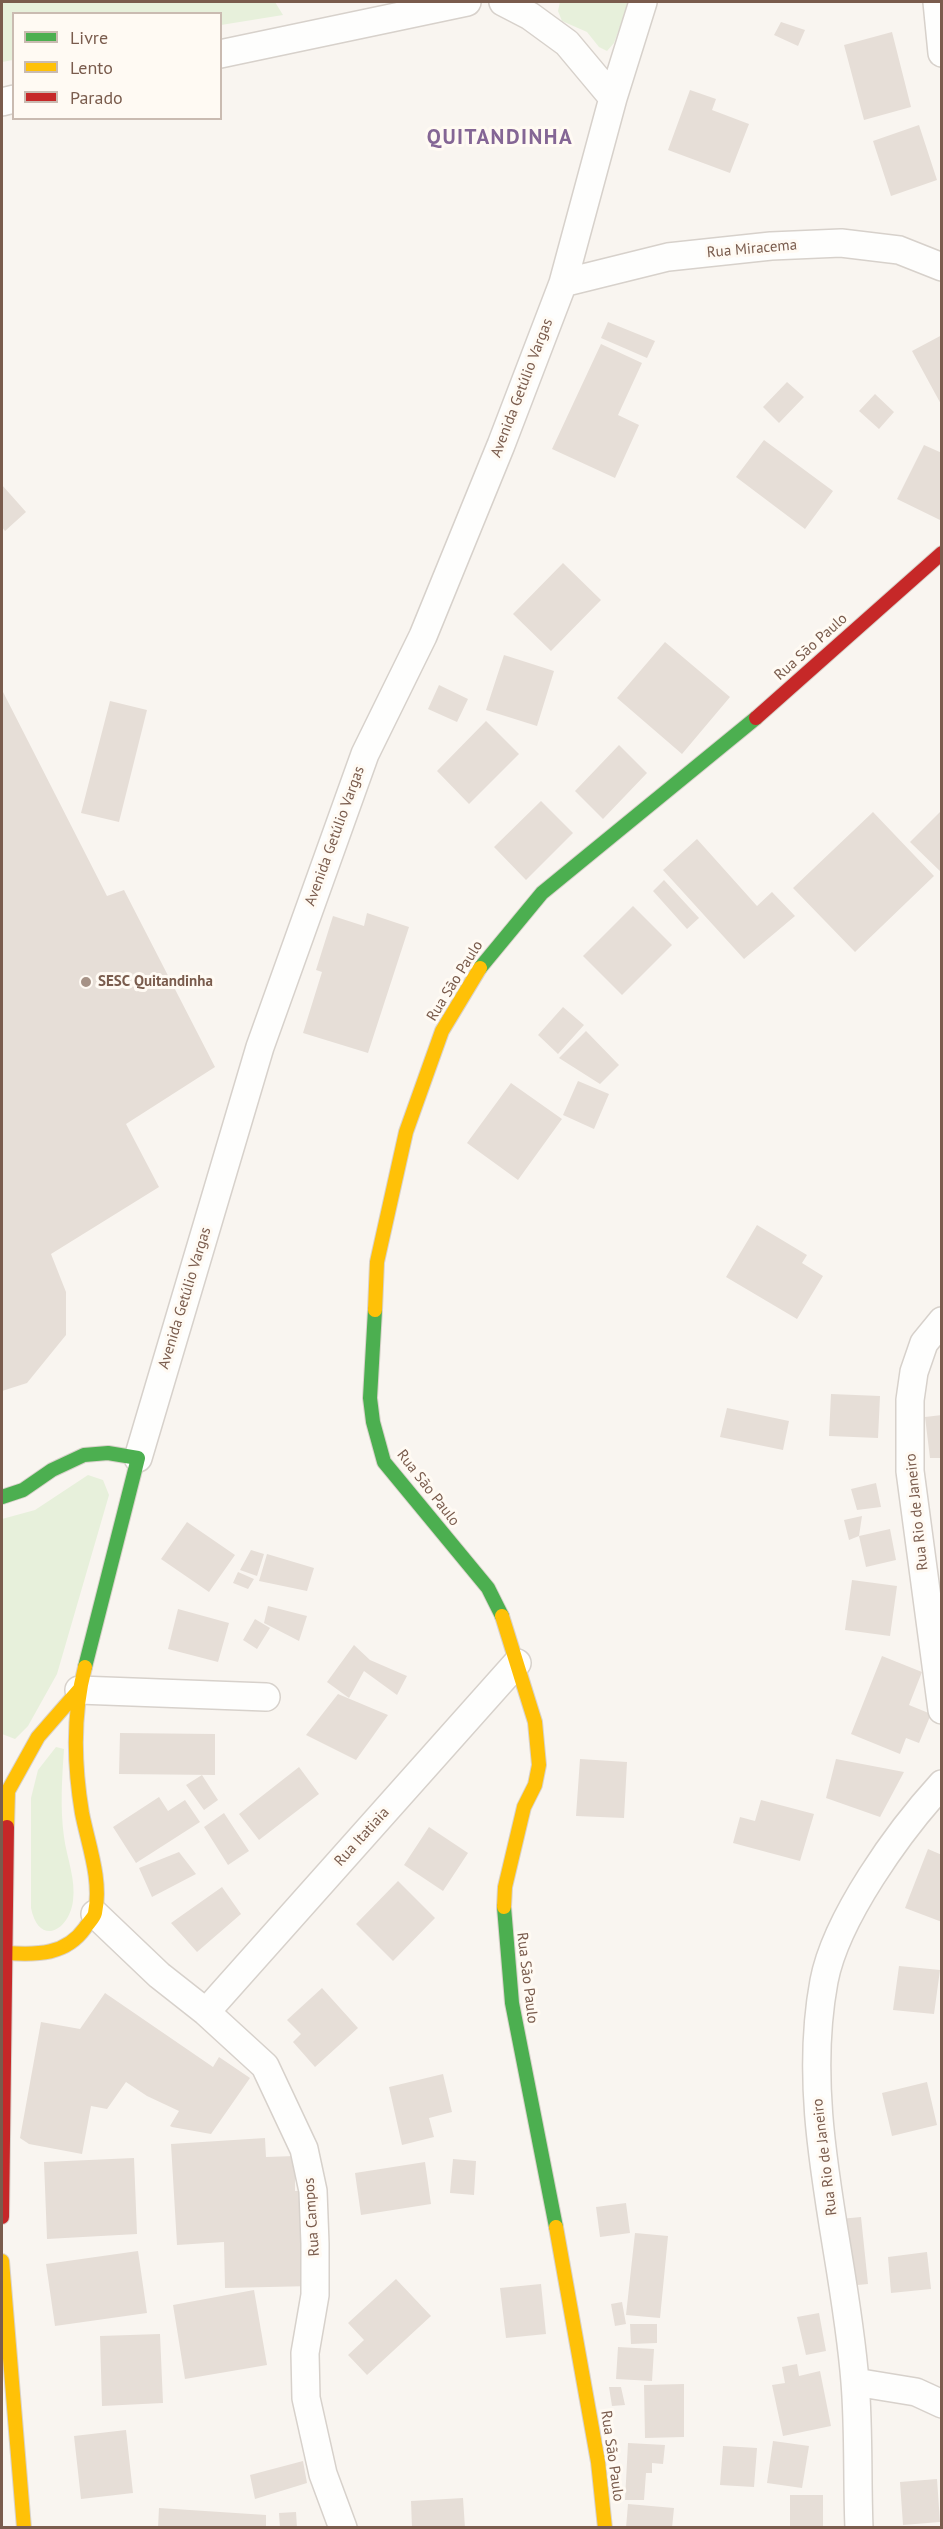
<!DOCTYPE html>
<html>
<head>
<meta charset="utf-8">
<style>
	body { margin:0 }
	#map { position:relative; width:943px; height:2529px; overflow:hidden; background:#f9f5f0; font-family:"PT Sans",sans-serif }
	canvas { display:block }
	.frame { position:absolute; inset:0; border:3px solid #7a5c4d; pointer-events:none }
	.legend { position:absolute; left:12px; top:12px; width:210px; height:108px; box-sizing:border-box; background:#fffaf3; border:2px solid #cabbb1; margin:0; padding:8px 10px; list-style:none; font-size:18px; color:#7a5c4d }
	.legend li { display:flex; align-items:center; gap:12px; height:30px }
	.legend b { width:30px; border:2px solid #cabbb1 }
</style>
</head>
<body>
<div id="map">
<canvas width="943" height="2529"></canvas>
<div class="frame"></div>
<ul class="legend">
<li><b style="height:8px;background:#4caf50"></b>Livre</li>
<li><b style="height:8px;background:#ffc107"></b>Lento</li>
<li><b style="height:8px;background:#c62828"></b>Parado</li>
</ul>
</div>
<script>
const c = document.querySelector('canvas').getContext('2d');
c.lineJoin = 'round';
function fill(path, color) {
  c.fillStyle = color;
  c.fill(path, 'evenodd');
}
function stroke(path, color, width, dash) {
  c.strokeStyle = color;
  c.lineWidth = width;
  c.lineCap = dash ? 'butt' : 'round';
  c.setLineDash(dash || []);
  c.stroke(path);
}
function write(font, color, halo, rows, align = 'center') {
  c.font = font + ' "PT Sans",sans-serif';
  c.lineWidth = 6;
  c.setLineDash([]);
  c.textBaseline = 'middle';
  c.strokeStyle = halo;
  c.fillStyle = color;
  for (const [text, x, y, turn = 0] of rows) {
    c.save();
    c.translate(x, y);
    c.rotate((+turn || 0) * Math.PI / 180);
    c.textAlign = isNaN(turn) ? turn : align;
    if (halo) c.strokeText(text, 0, 0);
    c.fillText(text, 0, 0);
    c.restore();
  }
}
fill(new Path2D(`
	M 2,2 L 275,2 L 283,15 L 221,25 L 220,14 L 14,14 L 13,60 L 2,62 Z
	M 560,2 L 629,2 L 614,43 L 607,51 L 599,47 L 587,32 L 562,21 L 558,11 Z
	M 88,1475 L 103,1480 L 109,1495 L 57,1674 L 28,1726 L 15,1739 L 2,1734 L 2,1519 L 35,1510 Z
	M 56,1747 L 64,1749 C 62,1778 60,1808 64,1837 C 67,1859 76,1879 73,1901 C 69,1931 39,1947 31,1908 L 31,1798 L 38,1770 Z`), '#e7f0db');
fill(new Path2D(`
	M 781,22 L 805,30 L 798,46 L 774,35 Z
	M 892,32 L 911,107 L 864,120 L 844,45 Z
	M 690,90 L 716,99 L 712,110 L 749,124 L 730,173 L 668,150 Z
	M 919,125 L 937,180 L 891,196 L 873,141 Z
	M 608,322 L 655,341 L 647,358 L 601,338 Z
	M 942,335 L 942,406 L 912,351 Z
	M 601,344 L 642,363 L 618,415 L 639,425 L 615,478 L 552,449 Z
	M 787,382 L 804,397 L 779,423 L 763,407 Z
	M 875,394 L 894,412 L 879,429 L 859,411 Z
	M 764,440 L 833,491 L 805,529 L 736,477 Z
	M 924,445 L 942,453 L 940,520 L 897,499 Z
	M 2,485 L 26,512 L 5,531 L 2,527 Z
	M 563,563 L 601,600 L 551,651 L 513,614 Z
	M 665,642 L 730,697 L 682,754 L 617,698 Z
	M 504,655 L 554,671 L 537,726 L 486,710 Z
	M 439,685 L 468,699 L 457,722 L 428,709 Z
	M 2,690 L 107,896 L 124,890 L 215,1067 L 126,1124 L 159,1187 L 51,1254 L 66,1292 L 66,1335 L 27,1383 L 2,1391 Z
	M 110,701 L 147,710 L 119,822 L 81,813 Z
	M 486,721 L 519,754 L 469,804 L 437,771 Z
	M 619,745 L 647,773 L 603,819 L 575,791 Z
	M 541,801 L 573,833 L 526,880 L 494,847 Z
	M 942,810 L 942,873 L 910,842 Z
	M 873,812 L 934,876 L 855,952 L 793,888 Z
	M 697,839 L 757,906 L 772,892 L 795,916 L 744,959 L 663,870 Z
	M 664,880 L 699,918 L 687,929 L 653,891 Z
	M 633,906 L 672,945 L 622,995 L 583,956 Z
	M 367,913 L 409,927 L 368,1053 L 303,1033 L 322,972 L 316,970 L 333,916 L 364,926 Z
	M 563,1007 L 584,1025 L 558,1054 L 538,1035 Z
	M 586,1031 L 619,1065 L 600,1084 L 559,1058 Z
	M 578,1081 L 609,1094 L 594,1129 L 563,1115 Z
	M 511,1083 L 562,1119 L 518,1180 L 467,1143 Z
	M 757,1225 L 807,1255 L 802,1263 L 823,1276 L 797,1319 L 726,1277 Z
	M 831,1394 L 880,1396 L 878,1438 L 829,1436 Z
	M 727,1408 L 789,1421 L 783,1450 L 720,1437 Z
	M 942,1415 L 942,1458 L 930,1458 L 925,1417 Z
	M 876,1483 L 881,1507 L 857,1510 L 851,1489 Z
	M 862,1516 L 859,1536 L 849,1540 L 844,1520 Z
	M 187,1522 L 235,1555 L 209,1592 L 161,1559 Z
	M 890,1529 L 896,1560 L 866,1567 L 859,1536 Z
	M 251,1550 L 264,1554 L 257,1576 L 240,1570 Z
	M 267,1554 L 314,1568 L 307,1591 L 259,1581 Z
	M 238,1572 L 254,1579 L 248,1589 L 233,1583 Z
	M 852,1580 L 897,1586 L 890,1636 L 845,1630 Z
	M 268,1606 L 307,1616 L 299,1641 L 264,1623 Z
	M 178,1609 L 229,1623 L 218,1662 L 168,1649 Z
	M 255,1619 L 270,1628 L 257,1649 L 243,1640 Z
	M 354,1645 L 370,1660 L 407,1676 L 397,1695 L 364,1671 L 349,1698 L 327,1682 Z
	M 882,1656 L 922,1672 L 909,1705 L 931,1714 L 919,1743 L 906,1738 L 900,1754 L 851,1734 Z
	M 338,1694 L 388,1715 L 356,1760 L 306,1735 Z
	M 120,1733 L 215,1734 L 215,1775 L 119,1774 Z
	M 580,1759 L 627,1762 L 624,1818 L 576,1816 Z
	M 836,1759 L 904,1772 L 880,1817 L 826,1798 Z
	M 299,1767 L 319,1794 L 259,1840 L 239,1814 Z
	M 202,1775 L 218,1800 L 204,1810 L 186,1785 Z
	M 159,1797 L 168,1811 L 185,1800 L 200,1822 L 136,1863 L 113,1827 Z
	M 761,1800 L 814,1814 L 800,1861 L 733,1843 L 740,1817 L 755,1821 Z
	M 224,1813 L 249,1851 L 228,1865 L 204,1827 Z
	M 429,1827 L 468,1853 L 443,1891 L 404,1865 Z
	M 928,1849 L 942,1855 L 942,1922 L 905,1908 Z
	M 179,1852 L 196,1874 L 152,1897 L 139,1868 Z
	M 398,1881 L 435,1918 L 393,1961 L 356,1924 Z
	M 222,1887 L 241,1914 L 197,1952 L 171,1923 Z
	M 899,1966 L 940,1970 L 934,2014 L 893,2010 Z
	M 322,1988 L 358,2028 L 315,2067 L 293,2042 L 301,2034 L 287,2020 Z
	M 105,1993 L 213,2067 L 219,2057 L 250,2078 L 211,2134 L 172,2127 L 170,2126 L 179,2111 L 147,2096 L 126,2082 L 107,2109 L 91,2106 L 82,2154 L 29,2144 L 20,2138 L 41,2022 L 80,2029 Z
	M 443,2074 L 452,2112 L 429,2118 L 434,2137 L 402,2145 L 389,2087 Z
	M 927,2082 L 937,2125 L 892,2136 L 882,2093 Z
	M 265,2138 L 266,2157 L 295,2156 L 295,2191 L 310,2191 L 313,2286 L 225,2288 L 224,2242 L 177,2245 L 171,2144 Z
	M 134,2158 L 137,2234 L 47,2239 L 44,2162 Z
	M 453,2159 L 476,2161 L 474,2195 L 450,2193 Z
	M 425,2162 L 431,2204 L 361,2215 L 355,2173 Z
	M 626,2203 L 630,2233 L 600,2237 L 596,2207 Z
	M 861,2217 L 868,2284 L 847,2286 L 840,2219 Z
	M 635,2233 L 668,2236 L 660,2318 L 626,2315 Z
	M 138,2251 L 147,2313 L 55,2326 L 46,2264 Z
	M 927,2252 L 931,2289 L 891,2293 L 888,2257 Z
	M 396,2279 L 431,2316 L 367,2375 L 348,2355 L 364,2340 L 348,2323 Z
	M 541,2284 L 546,2334 L 506,2338 L 500,2288 Z
	M 254,2290 L 267,2365 L 185,2379 L 173,2305 Z
	M 622,2302 L 626,2324 L 615,2326 L 611,2304 Z
	M 819,2313 L 826,2351 L 806,2355 L 797,2317 Z
	M 630,2324 L 657,2324 L 657,2343 L 631,2344 Z
	M 160,2334 L 163,2403 L 102,2406 L 100,2336 Z
	M 618,2347 L 654,2349 L 652,2381 L 616,2379 Z
	M 797,2364 L 799,2376 L 820,2371 L 831,2426 L 783,2436 L 772,2385 L 785,2383 L 782,2367 Z
	M 684,2384 L 684,2437 L 645,2438 L 644,2385 Z
	M 609,2387 L 621,2387 L 625,2405 L 612,2406 Z
	M 126,2430 L 133,2493 L 81,2499 L 74,2436 Z
	M 773,2441 L 809,2446 L 802,2488 L 767,2483 Z
	M 628,2443 L 665,2445 L 663,2464 L 652,2463 L 652,2473 L 646,2473 L 644,2500 L 625,2500 Z
	M 723,2446 L 757,2448 L 754,2487 L 720,2485 Z
	M 303,2461 L 307,2483 L 255,2499 L 250,2475 Z
	M 937,2479 L 940,2522 L 903,2525 L 900,2482 Z
	M 790,2495 L 823,2495 L 823,2528 L 790,2528 Z
	M 463,2498 L 465,2528 L 412,2528 L 411,2501 Z
	M 628,2504 L 674,2508 L 672,2528 L 626,2528 Z
	M 159,2508 L 266,2515 L 266,2528 L 158,2528 Z
	M 296,2512 L 297,2528 L 280,2528 L 279,2513 Z`), '#e6ded7');
const street = new Path2D(`
	M 503,2 L 530,16 L 567,43 L 613,98
	M 937,2 L 942,53
	M 220,54 L 467,2
	M 2,102 L 14,99
	M 563,283 L 668,257 L 771,246 L 841,243 L 899,250 L 942,267
	M 942,1321 L 924,1343 L 914,1372 L 910,1400 L 910,1471 L 942,1710
	M 138,1458 L 260,1047 L 365,754 L 423,636 L 501,445 L 563,283 L 613,98 L 643,2
	M 79,1690 L 266,1697
	M 95,1914 L 159,1975 L 206,2012 L 265,2066 L 304,2149 L 313,2191 L 315,2244 L 315,2295 L 305,2353 L 306,2398 L 323,2474 L 343,2528
	M 206,2012 L 517,1663
	M 855,2382 L 916,2392 L 942,2404
	M 859,2528 C 857,2479 859,2430 855,2382 C 845,2249 799,2115 824,1981 C 836,1918 899,1831 942,1784`);
const fast = new Path2D(`
	M 480,968 L 542,893 L 756,718
	M 375,1310 L 370,1398 L 373,1422 L 384,1462 L 488,1588 L 502,1616
	M 2,1497 L 23,1490 L 52,1470 L 84,1455 L 108,1453 L 138,1458 L 85,1667
	M 504,1907 L 512,2003 L 556,2227`);
const slow = new Path2D(`
	M 375,1310 L 377,1262 L 406,1132 L 442,1031 L 480,968
	M 502,1616 L 535,1722 L 539,1765 L 535,1785 L 524,1807 L 505,1887 L 504,1907
	M 7,1827 L 8,1791 L 38,1737 L 79,1690
	M 7,1953 C 37,1955 66,1955 85,1928 C 88,1923 94,1918 95,1913 C 102,1880 88,1844 82,1813 C 74,1765 73,1713 85,1667
	M 556,2227 L 598,2462 L 605,2528
	M 2,2261 L 24,2528`);
const jam = new Path2D(`
	M 756,718 L 942,553
	M 2,2217 L 7,1827`);
stroke(street, '#d7d1cb', 30);
stroke(fast, '#d9d2cb', 16);
stroke(slow, '#d9d2cb', 16);
stroke(jam, '#d9d2cb', 16);
stroke(street, '#fefefd', 27);
stroke(fast, '#4caf50', 14);
stroke(slow, '#ffc107', 14);
stroke(jam, '#c62828', 14);
for (const [x, y, r, color] of [
	[86,982,6,"#a69286"]
]) {
  const dot = new Path2D();
  dot.arc(x, y, r, 0, 2 * Math.PI);
  c.fillStyle = color;
  c.fill(dot);
  stroke(dot, '#fffaf3', 2);
}
write('15px', '#7a5c4d', '#fffaf3', [
	["Rua Miracema",752,249,-5],
	["Avenida Getúlio Vargas",522,388,-69],
	["Rua São Paulo",811,647,-42],
	["Avenida Getúlio Vargas",335,836,-70],
	["Rua São Paulo",455,981,-58],
	["Avenida Getúlio Vargas",185,1298,-73],
	["Rua São Paulo",428,1488,52],
	["Rua Rio de Janeiro",917,1512,-96],
	["Rua Itatiaia",362,1837,-48],
	["Rua São Paulo",527,1978,83],
	["Rua Rio de Janeiro",825,2157,-97],
	["Rua Campos",312,2217,-94],
	["Rua São Paulo",612,2456,82]
]);
write('bold 15px', '#7a5c4d', '#fffaf3', [
	["SESC Quitandinha",98,982]
], 'left');
c.letterSpacing = '1.5px';
write('bold 21px', '#846695', '#fffaf3', [
	["QUITANDINHA",500,138]
]);
c.letterSpacing = '0px';
</script>
</body>
</html>
